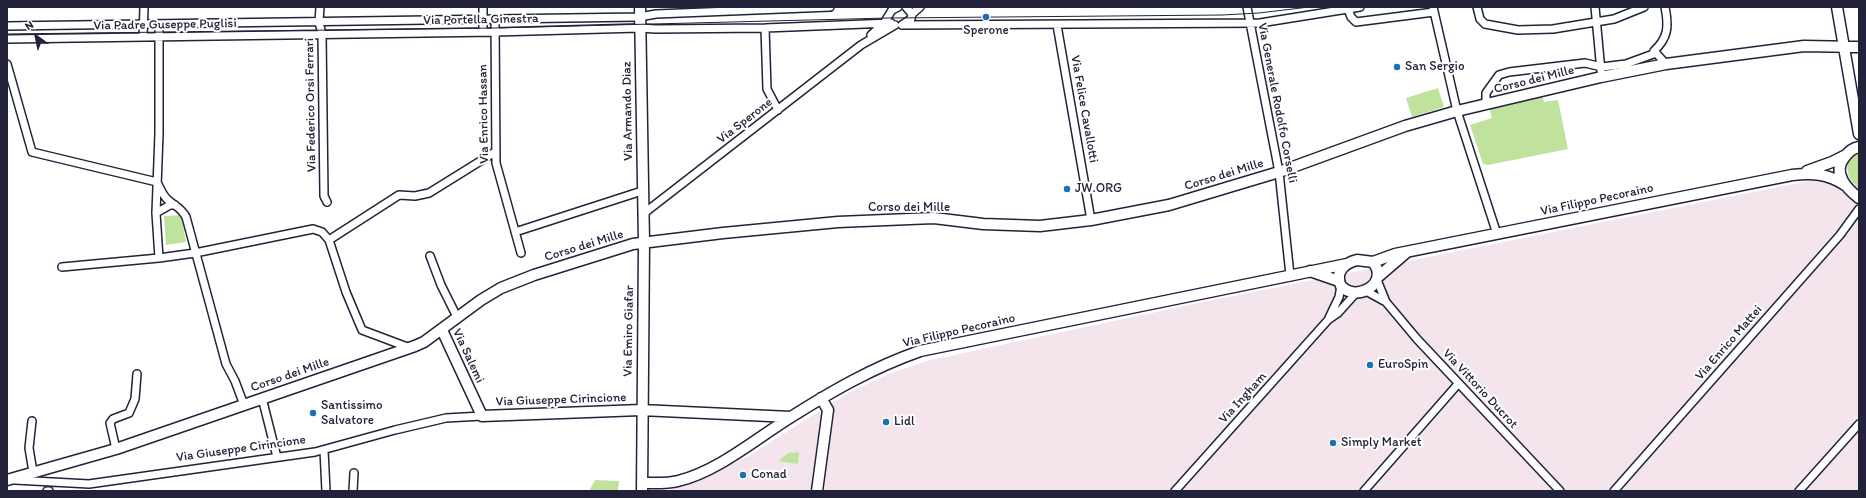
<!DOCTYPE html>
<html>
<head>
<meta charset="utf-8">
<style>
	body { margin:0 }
	#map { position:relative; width:1866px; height:498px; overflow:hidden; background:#fff; font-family:Itim,sans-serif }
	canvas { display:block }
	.frame { position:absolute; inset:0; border:8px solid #22223b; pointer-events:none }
	.north { position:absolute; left:16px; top:16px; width:40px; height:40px; -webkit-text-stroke:3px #fff; paint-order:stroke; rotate:327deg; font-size:11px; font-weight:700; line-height:16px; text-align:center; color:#22223b }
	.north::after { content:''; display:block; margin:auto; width:14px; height:18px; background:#22223b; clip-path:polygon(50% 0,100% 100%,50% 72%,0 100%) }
</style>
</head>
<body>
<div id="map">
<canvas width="1866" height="498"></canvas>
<div class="frame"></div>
<div class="north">N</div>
</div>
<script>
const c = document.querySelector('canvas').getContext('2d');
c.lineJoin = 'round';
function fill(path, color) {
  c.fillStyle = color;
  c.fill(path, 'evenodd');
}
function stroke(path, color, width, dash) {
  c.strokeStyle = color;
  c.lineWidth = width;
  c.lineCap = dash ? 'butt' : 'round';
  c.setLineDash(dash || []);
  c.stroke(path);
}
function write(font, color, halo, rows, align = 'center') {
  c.font = font + ' Itim,sans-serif';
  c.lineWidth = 4;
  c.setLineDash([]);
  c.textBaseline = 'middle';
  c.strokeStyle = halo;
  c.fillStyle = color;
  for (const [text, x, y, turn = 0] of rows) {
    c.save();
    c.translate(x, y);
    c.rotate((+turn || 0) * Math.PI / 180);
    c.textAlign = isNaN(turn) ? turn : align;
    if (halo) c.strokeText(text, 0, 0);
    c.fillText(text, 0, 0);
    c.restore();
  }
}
fill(new Path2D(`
	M 1859,171 L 1859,491 L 667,491 L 697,482 L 750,455 L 848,393 L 888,374 L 930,360 L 1208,301 Z`), '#f4e5ed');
fill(new Path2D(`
	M 1438,88 L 1444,107 L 1412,117 L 1406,98 Z
	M 1542,95 L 1544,102 L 1558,100 L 1568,149 L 1488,165 L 1483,164 L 1470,125 L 1492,118 L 1489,107 Z
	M 1859,153 L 1859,189 C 1847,178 1840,160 1859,153 Z
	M 181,215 L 186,242 L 166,245 L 164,216 Z
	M 790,452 L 792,453 L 799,452 L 798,464 L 778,461 Z
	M 595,480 L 619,481 L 618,490 L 631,491 L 589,491 Z`), '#bfe29c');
const street = new Path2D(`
	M 320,7 L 319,22 L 322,34 L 324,196 L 327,202
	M 906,7 L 912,14
	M 1247,7 L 1279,172 L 1290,275
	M 1433,7 L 1457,111 L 1497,234
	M 1477,7 L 1480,19 L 1485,24 L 1518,30 L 1553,29 L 1614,19 L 1644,7
	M 1595,7 L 1601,71
	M 1348,9 L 1351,17 L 1356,22 L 1434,12
	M 495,19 L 496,163 L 521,253
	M 159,24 L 159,134 L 156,213 L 159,258
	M 902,25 L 1260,23 L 1360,7
	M 902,25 L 911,19 L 912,14 L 920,7
	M 1057,25 L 1091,220
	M 7,26 L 639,17 L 656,14 L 830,7
	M 765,28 L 767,89 L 778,110
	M 483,32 L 483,7
	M 871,35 L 884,23 L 892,10 L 898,7
	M 143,37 L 144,7
	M 7,39 L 495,32 L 639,28 L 656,29 L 765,28 L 891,23
	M 1656,53 L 1654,51 C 1668,38 1669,27 1665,7
	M 7,64 L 32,152 L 157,182
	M 1486,105 L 1486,93 L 1499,75 L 1509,72 L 1585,63 L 1602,67 L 1626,64 L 1656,53 L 1666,64
	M 157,182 C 160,188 162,194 167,199 C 175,207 180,206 186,217 L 226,364 L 235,381 L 244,405
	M 156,213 L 170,205 L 175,205
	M 643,214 L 861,45 L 895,25
	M 515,232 L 642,191
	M 329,240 L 399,195 L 415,196 L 429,193 L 495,152
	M 430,256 L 441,285 L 457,317
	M 62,267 L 159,258 L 195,253 L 313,229 L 322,232 L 329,240 L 346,292 L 362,330 L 410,348
	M 1377,280 L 1386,302 L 1417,339 L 1560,491
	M 1366,291 L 1386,302
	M 1329,318 L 1339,297 L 1341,286
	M 262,398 L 277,457
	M 32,421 L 29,448 L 33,472
	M 116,449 L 110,423 L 113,419 L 129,413 L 135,399 L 137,374
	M 324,450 L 326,491
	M 15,480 L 89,484 L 315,452 L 395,430 L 446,418 L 482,416
	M 47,491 L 49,491
	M 353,491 L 354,473
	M 1175,491 L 1328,320 L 1338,313 L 1356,293
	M 1364,491 L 1458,384
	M 1614,491 L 1840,235 L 1859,209
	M 1799,491 L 1859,424`);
const secondary = new Path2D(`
	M 640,7 L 644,243 L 642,491
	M 1837,7 L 1859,134
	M 1859,147 C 1852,148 1848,152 1844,158 C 1832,173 1847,189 1859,198
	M 1807,171 L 1832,162 L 1846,155
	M 1357,260 L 1373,262 C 1390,283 1357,303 1341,286 C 1334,272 1345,263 1357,260 Z
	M 1373,262 L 1395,254 L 1792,175 C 1812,173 1827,173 1845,185
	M 1310,271 L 1339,281
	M 1379,276 L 1407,252
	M 442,330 L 482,416 L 641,410 L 791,417
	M 7,480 L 116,449 L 415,346 L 424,342 L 481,300 L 501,288 L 534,275 L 633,244 L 723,233 L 838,222 L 934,218 L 983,224 L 1040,226 L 1091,220 L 1169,205 L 1279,172 L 1405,126 L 1457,111 L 1601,77 L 1666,64 L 1804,46 L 1859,47
	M 642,483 C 653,483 667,484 678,481 C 717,472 757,438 791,417 C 834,390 872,368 920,351 L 1347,264
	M 817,491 L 828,410 L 821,398`);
stroke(street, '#22223b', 10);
stroke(secondary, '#22223b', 13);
stroke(street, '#fff', 7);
stroke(secondary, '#fff', 10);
stroke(new Path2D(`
	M 7,34 L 495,28 L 888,18 L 1222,15 L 1259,13 L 1309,7`), '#22223b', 1);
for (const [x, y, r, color] of [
	[986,17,4,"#1f6fb2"],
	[1397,67,4,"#1f6fb2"],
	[1067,189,4,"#1f6fb2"],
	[1370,365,4,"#1f6fb2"],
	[313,413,4,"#1f6fb2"],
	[886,422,4,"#1f6fb2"],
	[1333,443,4,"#1f6fb2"],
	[743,475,4,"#1f6fb2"]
]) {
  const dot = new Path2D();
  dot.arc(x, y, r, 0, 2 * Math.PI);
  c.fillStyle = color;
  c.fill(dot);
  stroke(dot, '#fff', 1.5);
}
write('13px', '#22223b', '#fff', [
	["Via Portella Ginestra",481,20,-1],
	["Via Padre Guseppe Puglisi",165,25,-1],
	["Corso dei Mille",1534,80,-14],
	["Via Generale Rodolfo Corselli",1277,103,79],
	["Via Federico Orsi Ferrari",311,105,-91],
	["Via Felice Cavallotti",1084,109,80],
	["Via Armando Diaz",628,111,-91],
	["Via Enrico Hassan",484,114,-91],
	["Via Sperone",745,121,-38],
	["Corso dei Mille",1224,175,-17],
	["Via Filippo Pecoraino",1597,200,-12],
	["Corso dei Mille",909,208],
	["Corso dei Mille",584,246,-17],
	["Via Emiro Giafar",629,331,-89],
	["Via Filippo Pecoraino",959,331,-13],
	["Via Enrico Mattei",1729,343,-49],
	["Via Salemi",468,356,65],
	["Corso dei Mille",290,375,-19],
	["Via Vittorio Ducrot",1480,389,47],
	["Via Ingham",1243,398,-48],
	["Via Giuseppe Cirincione",561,400,-2],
	["Via Giuseppe Cirincione",241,449,-8]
]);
write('13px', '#22223b', '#fff', [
	["Sperone",986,31,"center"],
	["San Sergio",1405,67],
	["JW.ORG",1075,189],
	["EuroSpin",1378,365],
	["Santissimo",321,406],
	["Salvatore",321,421],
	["Lidl",894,422],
	["Simply Market",1341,443],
	["Conad",751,475]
], 'left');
</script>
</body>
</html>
